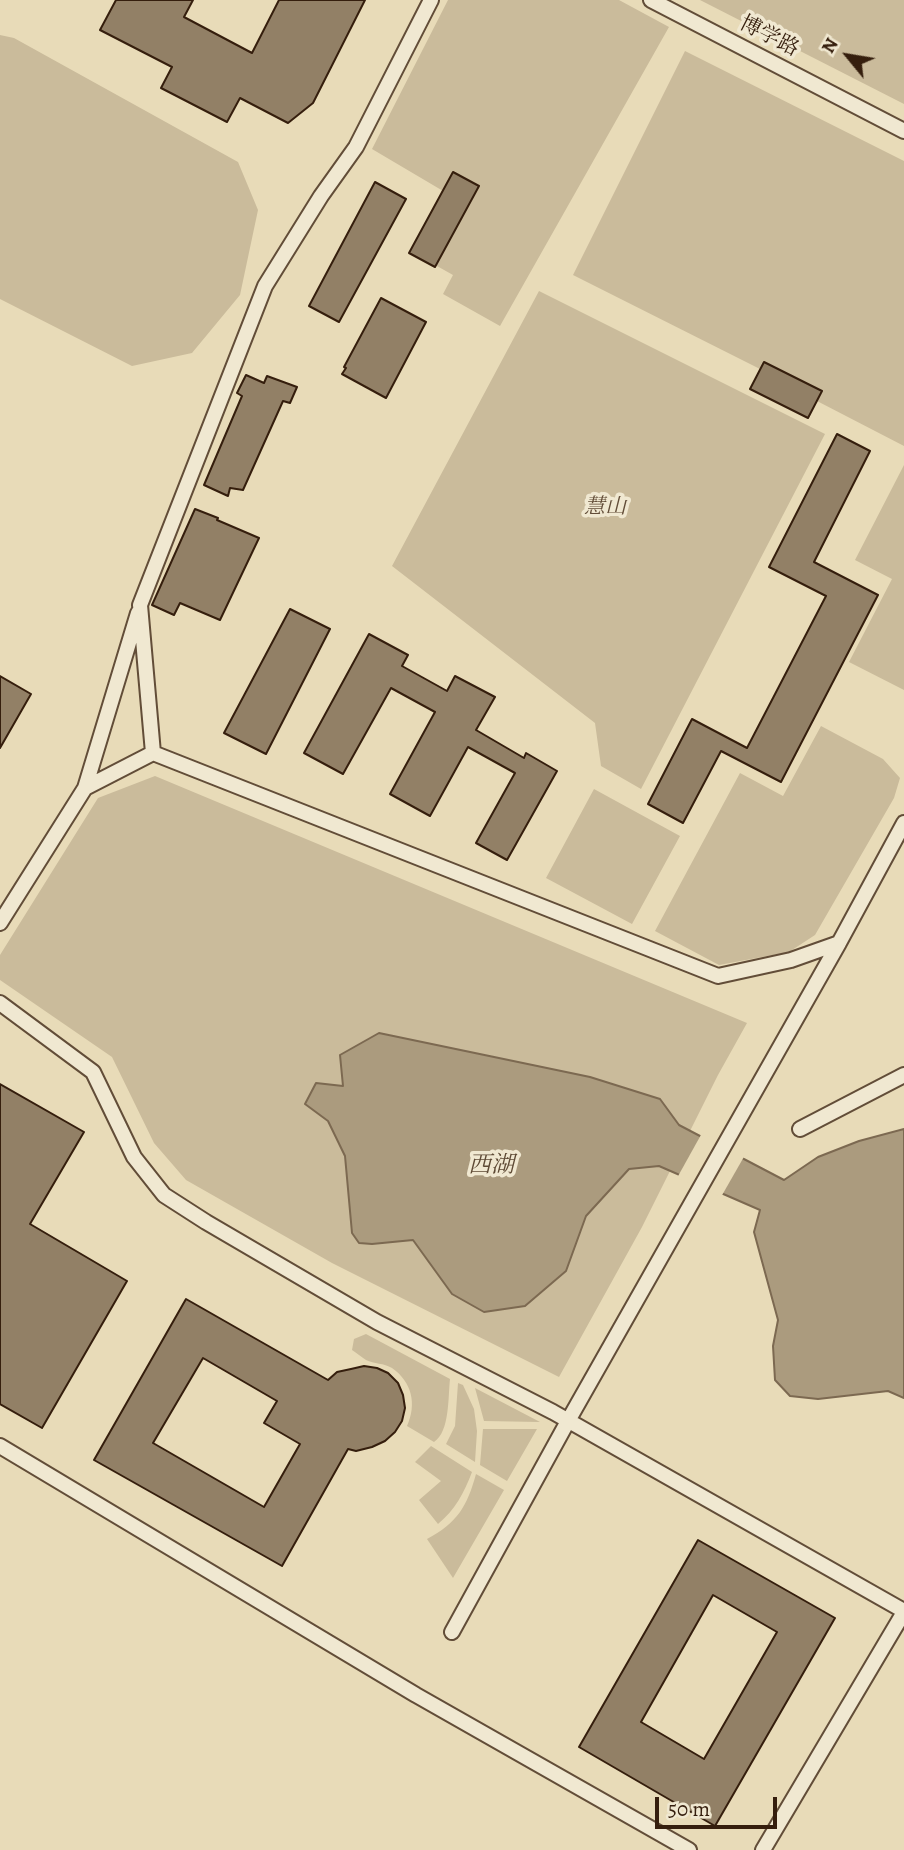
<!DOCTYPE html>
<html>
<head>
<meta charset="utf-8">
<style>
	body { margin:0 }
	#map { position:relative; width:904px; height:1850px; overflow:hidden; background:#e8dbb8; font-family:Alegreya,serif }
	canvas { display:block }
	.north { position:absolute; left:813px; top:21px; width:70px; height:70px; -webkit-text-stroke:5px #f0e8d1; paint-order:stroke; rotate:300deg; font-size:19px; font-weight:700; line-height:28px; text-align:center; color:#351e0d }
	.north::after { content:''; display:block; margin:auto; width:24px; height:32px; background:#351e0d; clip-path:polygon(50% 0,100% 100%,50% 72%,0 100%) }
	.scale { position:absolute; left:655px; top:1797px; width:122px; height:32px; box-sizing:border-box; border:4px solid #351e0d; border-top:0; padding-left:9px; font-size:21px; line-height:24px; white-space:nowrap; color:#351e0d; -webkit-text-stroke:5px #f0e8d1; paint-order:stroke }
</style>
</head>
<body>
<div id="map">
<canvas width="904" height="1850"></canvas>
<div class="north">N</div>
<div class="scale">50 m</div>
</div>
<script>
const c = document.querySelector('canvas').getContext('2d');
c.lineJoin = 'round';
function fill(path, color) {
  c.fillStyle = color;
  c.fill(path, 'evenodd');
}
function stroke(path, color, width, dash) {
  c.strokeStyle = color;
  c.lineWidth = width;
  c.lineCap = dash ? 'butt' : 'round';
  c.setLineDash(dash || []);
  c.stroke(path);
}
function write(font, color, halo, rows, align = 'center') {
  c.font = font + ' Alegreya,"Noto Serif SC",serif';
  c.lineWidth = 7;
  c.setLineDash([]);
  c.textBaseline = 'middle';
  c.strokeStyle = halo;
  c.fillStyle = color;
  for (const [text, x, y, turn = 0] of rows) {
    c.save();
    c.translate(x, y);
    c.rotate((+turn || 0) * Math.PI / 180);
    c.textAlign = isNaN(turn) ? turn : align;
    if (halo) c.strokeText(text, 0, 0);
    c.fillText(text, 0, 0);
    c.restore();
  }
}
fill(new Path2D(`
	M 448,0 L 619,0 L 669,27 L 500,326 L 443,294 L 453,275 L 428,261 L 460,201 L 372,149 Z
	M 700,0 L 904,0 L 904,104 Z
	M 0,35 L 14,38 L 238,162 L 258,210 L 240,295 L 192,353 L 132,366 L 0,299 Z
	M 685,51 L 904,161 L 904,446 L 817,401 L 808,418 L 750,389 L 760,369 L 573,275 Z
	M 539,291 L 825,434 L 641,789 L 601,766 L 595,723 L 392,566 Z
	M 904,465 L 904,690 L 849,662 L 892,579 L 855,560 Z
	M 821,726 L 883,759 L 900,778 L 894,798 L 815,935 L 789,952 L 719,965 L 655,931 L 740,773 L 783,796 Z
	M 155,776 L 747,1023 L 718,1075 L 642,1227 L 559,1377 L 332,1263 L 186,1180 L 154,1143 L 112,1057 L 0,980 L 0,955 L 98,798 Z
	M 594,789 L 680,836 L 632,924 L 546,878 Z
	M 366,1334 L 450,1379 C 448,1396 450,1432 434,1442 L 407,1426 C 417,1404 412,1382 392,1368 C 384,1363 374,1364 366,1360 C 361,1357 357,1353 352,1350 L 354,1339 Z
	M 458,1383 L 463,1385 L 474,1409 L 477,1431 L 475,1462 L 446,1444 L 455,1426 Z
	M 475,1388 L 540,1422 L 484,1421 Z
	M 483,1429 L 537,1429 L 507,1481 L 480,1465 Z
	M 431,1446 L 472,1472 C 464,1493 455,1510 438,1524 L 419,1500 L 441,1481 L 415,1462 Z
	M 476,1474 L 504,1490 L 453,1578 L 427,1539 C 457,1523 467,1507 476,1474 Z`), '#cabb9b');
const water = new Path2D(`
	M 379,1033 L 590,1077 L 660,1099 L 679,1125 L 784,1180 L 818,1157 L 859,1141 L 904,1129 L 904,1398 L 888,1391 L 818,1399 L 790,1396 L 775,1380 L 773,1346 L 778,1320 L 754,1232 L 760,1210 L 659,1166 L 629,1169 L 586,1216 L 566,1271 L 525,1306 L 484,1312 L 452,1294 L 413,1240 L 372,1244 L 359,1243 L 352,1233 L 345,1156 L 328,1121 L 305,1104 L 316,1083 L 343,1086 L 340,1055 Z`);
fill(water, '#ab9b7e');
stroke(water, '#7c6951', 2);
fill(new Path2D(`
	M 702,1133 L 745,1155 L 721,1197 L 677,1178 Z`), '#e8dbb8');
const building = new Path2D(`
	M 116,0 L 193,0 L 184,17 L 252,53 L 279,0 L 365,0 L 313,103 L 288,123 L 240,98 L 227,122 L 161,88 L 172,67 L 100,30 Z
	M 453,172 L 479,186 L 435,267 L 409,253 Z
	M 375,182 L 406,199 L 339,322 L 309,306 Z
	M 381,298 L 426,322 L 386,398 L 342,374 L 346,368 L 344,367 Z
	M 764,362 L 822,391 L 808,418 L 750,389 Z
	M 246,375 L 264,383 L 267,376 L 297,387 L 290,403 L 283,401 L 243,490 L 230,488 L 228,496 L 204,485 L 242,396 L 237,393 Z
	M 837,434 L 870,451 L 814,562 L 878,595 L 781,782 L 721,751 L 683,823 L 648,804 L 692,719 L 747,748 L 826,596 L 769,567 Z
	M 195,509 L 218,518 L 217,520 L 259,538 L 220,620 L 180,603 L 174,615 L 152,605 Z
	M 290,609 L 330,629 L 266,754 L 224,733 Z
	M 369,634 L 408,655 L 402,666 L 447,691 L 455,676 L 495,697 L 476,730 L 524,758 L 526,753 L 557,771 L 507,860 L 476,843 L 515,773 L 468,747 L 430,816 L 390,794 L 435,712 L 391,688 L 343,774 L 304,753 Z
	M 0,676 L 31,694 L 0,748 Z
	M 0,1084 L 84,1132 L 30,1224 L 127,1281 L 42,1428 L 0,1404 Z
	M 186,1299 L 328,1380 L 337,1372 L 351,1369 L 364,1366 L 377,1368 L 388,1373 L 398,1383 L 403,1395 L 405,1408 L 402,1421 L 395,1432 L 385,1441 L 372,1447 L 356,1451 L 348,1449 L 282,1566 L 94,1460 ZM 203,1358 L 277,1401 L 264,1423 L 300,1444 L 264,1507 L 153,1443 Z
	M 698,1540 L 835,1618 L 715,1826 L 579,1747 ZM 713,1595 L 777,1632 L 704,1759 L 641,1722 Z`);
fill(building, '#928066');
stroke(building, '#351e0d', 2);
const minor = new Path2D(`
	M 431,0 L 356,147 L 321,196 L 265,286 L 140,605 L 153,753 L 718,976 L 791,960 L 839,943 L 904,823
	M 651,0 L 904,131
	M 85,788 L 138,613
	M 0,923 L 85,788 L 153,753
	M 0,1003 L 93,1072 L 134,1157 L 164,1195 L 206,1222 L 377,1322 L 553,1412 L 904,1611
	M 800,1129 L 904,1075
	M 0,1446 L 416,1695 L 689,1850
	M 452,1632 L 568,1421 L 839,943
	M 763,1850 L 904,1612`);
stroke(minor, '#624d38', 18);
stroke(minor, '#f0e8d1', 14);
write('21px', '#351e0d', '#f0e8d1', [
	["博学路",769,37,27]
]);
write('italic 21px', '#624d38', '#f0e8d1', [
	["慧山",605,508]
]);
write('italic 23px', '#5e4a35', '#f0e8d1', [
	["西湖",491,1166]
]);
</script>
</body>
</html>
